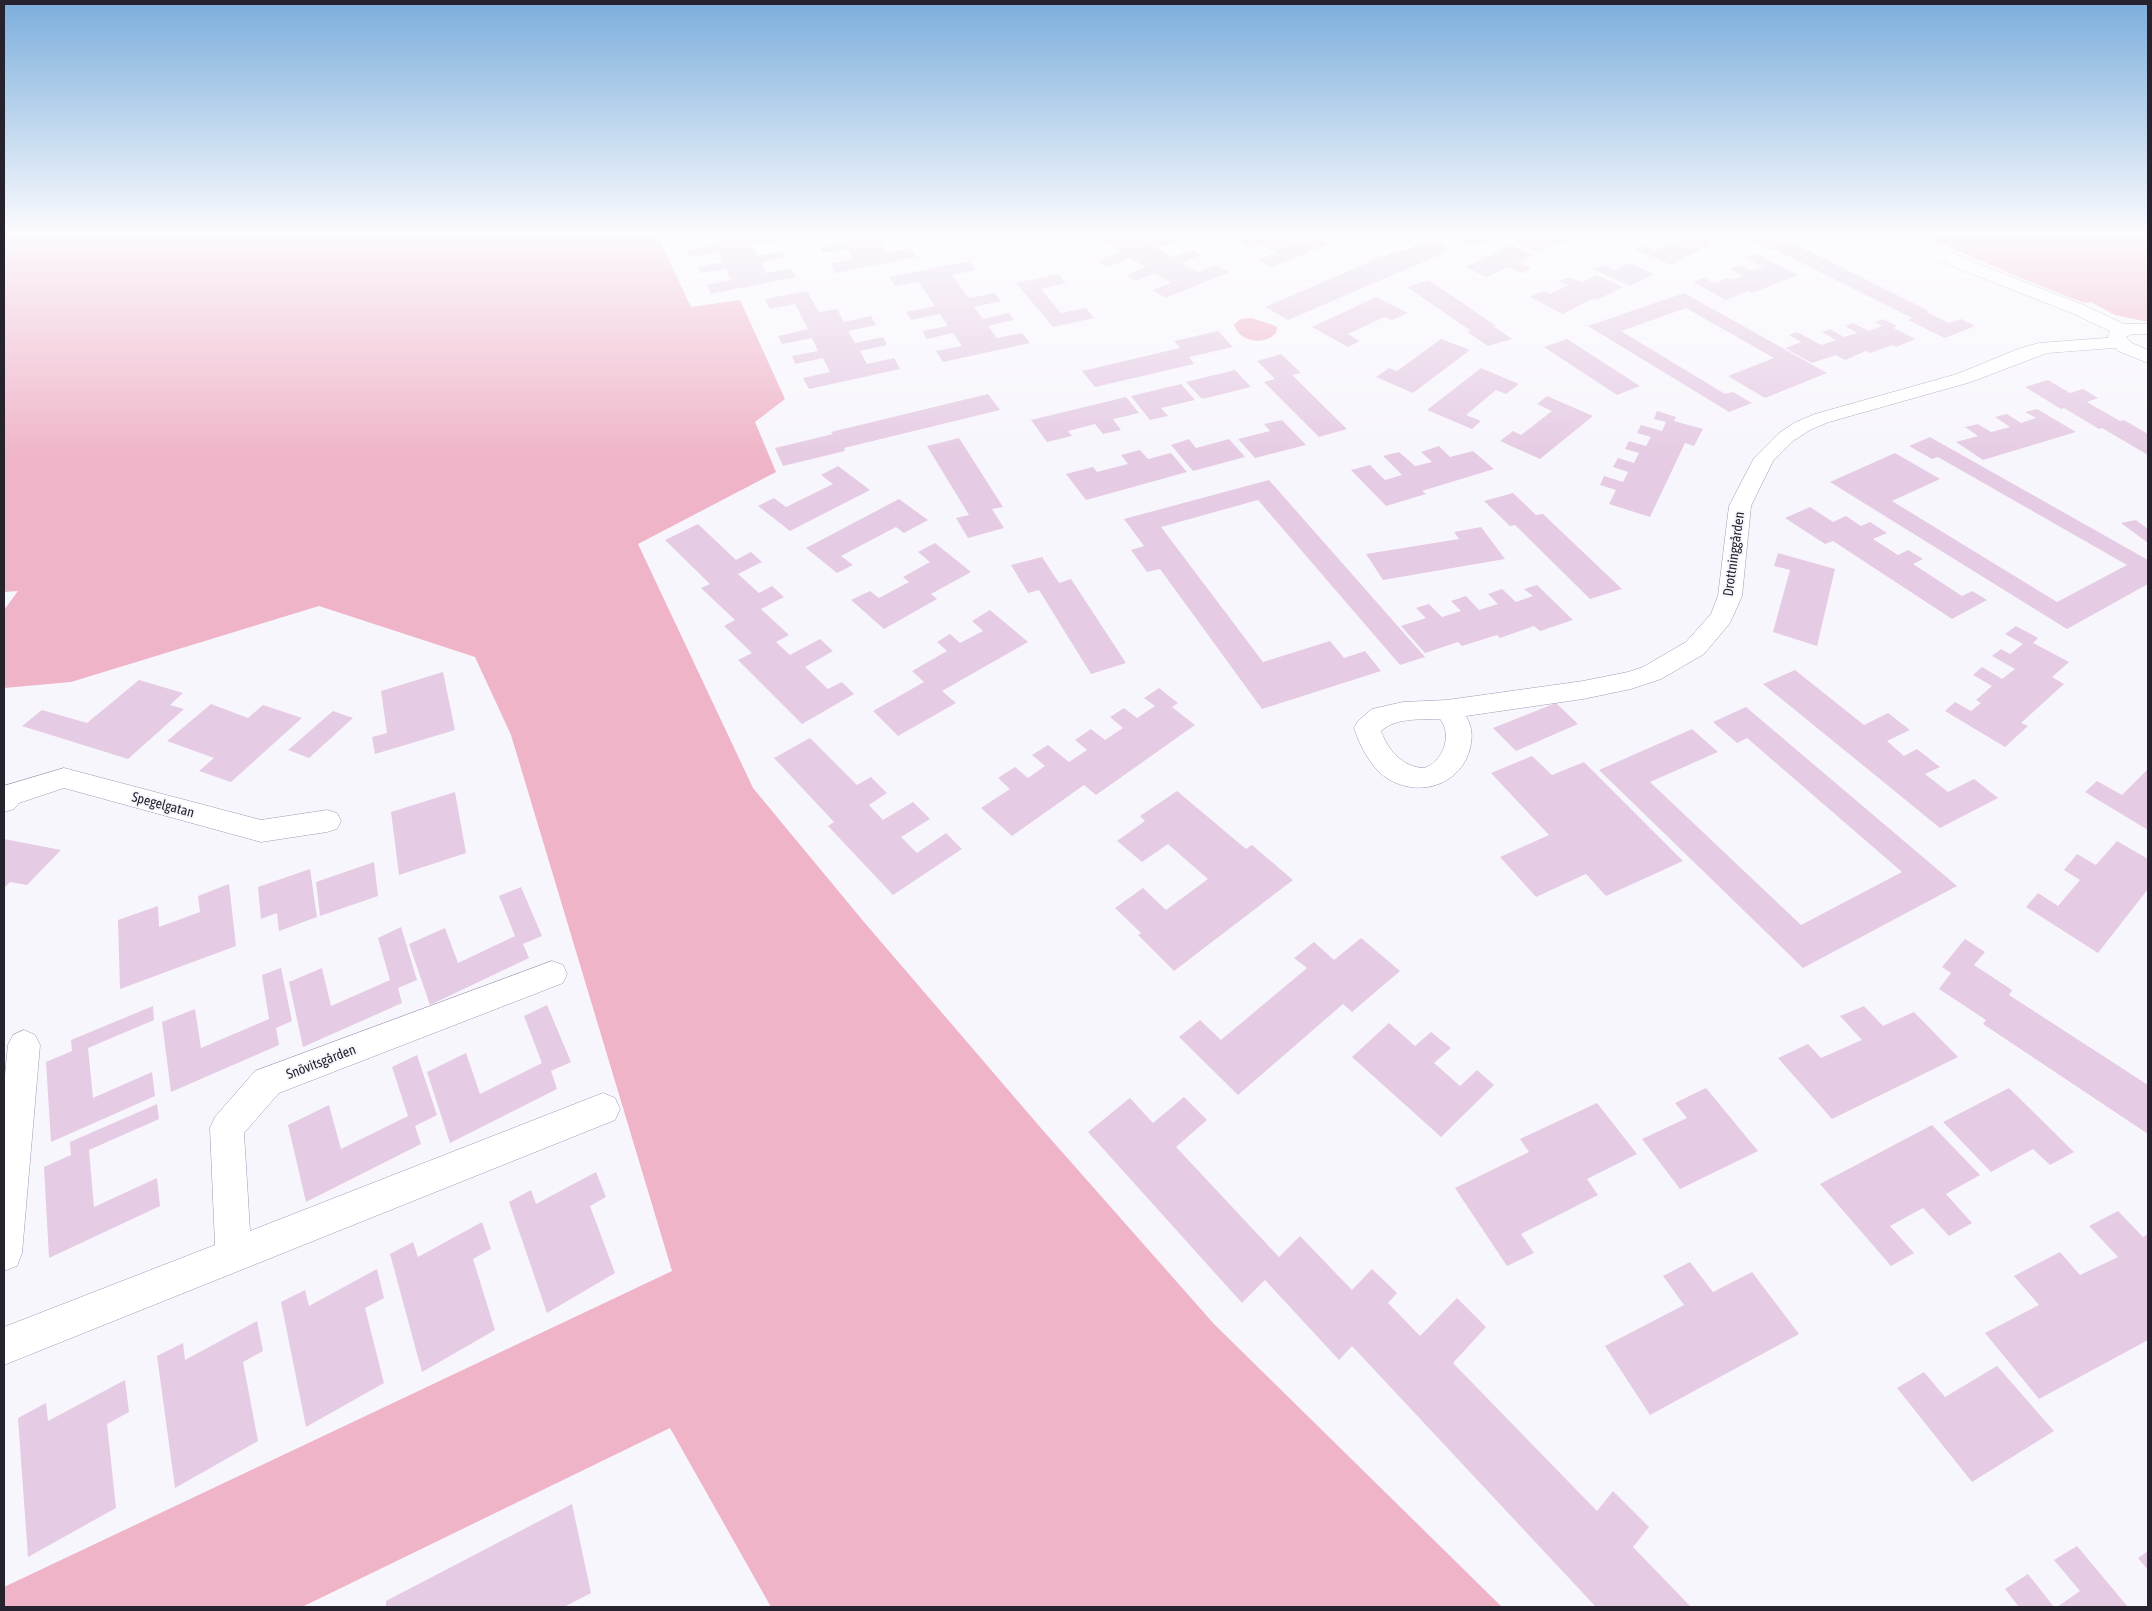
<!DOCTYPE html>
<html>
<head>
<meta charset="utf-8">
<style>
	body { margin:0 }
	#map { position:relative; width:2152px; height:1611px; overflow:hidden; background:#f8f6fd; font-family:"Asap Condensed",sans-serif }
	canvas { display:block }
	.frame { position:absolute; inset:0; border:5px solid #26232e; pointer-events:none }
</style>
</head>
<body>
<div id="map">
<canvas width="2152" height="1611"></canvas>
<div class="frame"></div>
</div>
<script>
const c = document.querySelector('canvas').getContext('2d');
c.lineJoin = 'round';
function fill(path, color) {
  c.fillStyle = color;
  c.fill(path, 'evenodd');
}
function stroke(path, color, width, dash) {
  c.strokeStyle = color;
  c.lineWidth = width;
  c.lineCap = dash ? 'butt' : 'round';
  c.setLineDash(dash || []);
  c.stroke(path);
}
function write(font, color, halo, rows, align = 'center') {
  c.font = font + ' "Asap Condensed",sans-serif';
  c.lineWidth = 4;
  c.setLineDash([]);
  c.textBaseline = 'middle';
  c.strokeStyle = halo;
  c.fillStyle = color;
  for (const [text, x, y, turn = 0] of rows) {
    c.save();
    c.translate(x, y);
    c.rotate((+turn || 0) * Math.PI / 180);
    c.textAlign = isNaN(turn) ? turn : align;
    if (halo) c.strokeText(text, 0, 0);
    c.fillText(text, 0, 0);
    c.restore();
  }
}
fill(new Path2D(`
	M 4,232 L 595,232 L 596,234 L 607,232 L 656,232 L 691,307 L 740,300 L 785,399 L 755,422 L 776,472 L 638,544 L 753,788 L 864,922 L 1040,1127 L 1214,1324 L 1502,1607 L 771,1607 L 670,1428 L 302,1607 L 4,1607 L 4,1587 L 672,1271 L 511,735 L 475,657 L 319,606 L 71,682 L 4,688 L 4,610 L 18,591 L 4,592 Z
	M 1915,232 L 2148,232 L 2148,322 L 2115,315 L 2091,302 L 2084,303 L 2021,278 Z
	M 1251,318 L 1276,326 L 1277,328 L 1276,333 C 1264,346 1240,342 1234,325 L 1240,319 Z`), '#efb4c8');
fill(new Path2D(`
	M 710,232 L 746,232 L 749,238 L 774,233 L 778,241 L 752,245 L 757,256 L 783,251 L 786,257 L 761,262 L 766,273 L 791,268 L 796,277 L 711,294 L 707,285 L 731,280 L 726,269 L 701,273 L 698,267 L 723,262 L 718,252 L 690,257 L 687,250 L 716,244 Z
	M 808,232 L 835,232 L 835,233 L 811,238 Z
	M 837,232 L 873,232 L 876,236 L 900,232 L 905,238 L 880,243 L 887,253 L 911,248 L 917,257 L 836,273 L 830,264 L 854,259 L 848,249 L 823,253 L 820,247 L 843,243 Z
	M 1064,232 L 1129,232 L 1147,242 L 1166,235 L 1177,241 L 1157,248 L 1172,257 L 1192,250 L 1201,255 L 1181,263 L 1198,272 L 1216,265 L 1230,272 L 1166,298 L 1152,290 L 1171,283 L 1155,273 L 1136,281 L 1126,275 L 1146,267 L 1130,258 L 1109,267 L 1098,261 L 1121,252 L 1090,234 L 1071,241 L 1059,234 Z
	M 1238,232 L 1289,232 L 1284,234 L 1300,243 L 1318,236 L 1332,243 L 1272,267 L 1258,260 L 1276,253 L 1260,244 L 1249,248 L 1238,242 L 1249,238 Z
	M 1461,232 L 1506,232 L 1472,247 L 1451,236 Z
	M 1538,232 L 1551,232 L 1567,240 L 1538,253 L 1515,242 Z
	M 1670,232 L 1690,232 L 1715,242 L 1671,265 L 1634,249 L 1642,244 L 1656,250 L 1683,237 Z
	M 1763,232 L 1787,244 L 1791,242 L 1929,311 L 1926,312 L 1949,323 L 1961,319 L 1975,326 L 1945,338 L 1908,320 L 1912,318 L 1776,250 L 1772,251 L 1745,237 Z
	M 1429,240 L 1451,250 L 1288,320 L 1265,307 L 1395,251 L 1398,253 Z
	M 1511,245 L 1533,255 L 1518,262 L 1531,268 L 1522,273 L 1509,267 L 1487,277 L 1465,267 Z
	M 1755,253 L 1798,275 L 1752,293 L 1748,291 L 1726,300 L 1693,282 L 1704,278 L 1714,283 L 1727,278 L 1731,280 L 1743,276 L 1730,269 L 1740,265 L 1752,271 L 1764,267 L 1744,257 Z
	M 969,261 L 976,270 L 952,275 L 969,298 L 995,293 L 1001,301 L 974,307 L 983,319 L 1009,313 L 1014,320 L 988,326 L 997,338 L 1022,333 L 1030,343 L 943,362 L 936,351 L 962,346 L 953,333 L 927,339 L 922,331 L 948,326 L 940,314 L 911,320 L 906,312 L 935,306 L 919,282 L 895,286 L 889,277 Z
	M 1629,263 L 1654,274 L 1630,286 L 1592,269 L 1602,265 L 1614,270 Z
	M 1058,274 L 1066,283 L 1041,289 L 1061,313 L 1086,308 L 1094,318 L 1053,327 L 1016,283 Z
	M 1597,275 L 1623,287 L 1597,300 L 1594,298 L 1563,314 L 1530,297 L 1543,291 L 1550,294 L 1568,285 L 1559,281 L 1569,277 L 1582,282 Z
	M 1429,280 L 1496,326 L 1493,326 L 1512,339 L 1488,346 L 1467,332 L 1471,331 L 1407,287 Z
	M 807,291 L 819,312 L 837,309 L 844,322 L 871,316 L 876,325 L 848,331 L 855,343 L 883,337 L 887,345 L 860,351 L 867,364 L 894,358 L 900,369 L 809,389 L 803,378 L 830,372 L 823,358 L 795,364 L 792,356 L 818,351 L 812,338 L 782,344 L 778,336 L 808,329 L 795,304 L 770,309 L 765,299 Z
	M 1684,293 L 1827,373 L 1765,398 L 1728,376 L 1774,358 L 1686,308 L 1621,331 L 1725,394 L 1733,392 L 1752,403 L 1729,412 L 1588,326 Z
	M 1376,297 L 1408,313 L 1392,320 L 1384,317 L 1348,334 L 1360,341 L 1348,347 L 1312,327 Z
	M 1883,319 L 1897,326 L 1893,328 L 1916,339 L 1896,347 L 1893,345 L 1870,353 L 1866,351 L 1845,360 L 1836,355 L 1812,363 L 1785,348 L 1801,342 L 1789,335 L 1797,332 L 1821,345 L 1836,340 L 1822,332 L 1830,329 L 1844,337 L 1857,333 L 1845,326 L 1853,323 L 1869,331 L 1882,326 L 1875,322 Z
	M 1218,331 L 1233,347 L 1189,357 L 1194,364 L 1095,387 L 1082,371 L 1180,348 L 1174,341 Z
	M 1441,339 L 1470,350 L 1413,393 L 1376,377 L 1389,368 L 1397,371 Z
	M 1567,339 L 1640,386 L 1617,395 L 1544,347 Z
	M 1281,354 L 1301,373 L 1292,375 L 1347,429 L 1319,437 L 1264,382 L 1275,379 L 1257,361 Z
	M 1481,368 L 1519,384 L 1506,394 L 1496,390 L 1466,415 L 1481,421 L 1472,429 L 1427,410 Z
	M 1235,370 L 1251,387 L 1202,399 L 1186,382 Z
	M 2048,380 L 2070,393 L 2083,389 L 2098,398 L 2087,402 L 2120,421 L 2124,420 L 2148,434 L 2148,455 L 2102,428 L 2099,429 L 2064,408 L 2061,409 L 2025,387 Z
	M 1181,384 L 1195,400 L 1161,408 L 1168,416 L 1150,420 L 1131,396 Z
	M 988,394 L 1000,410 L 844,448 L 845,451 L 783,466 L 775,448 L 833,434 L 831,432 Z
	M 1547,396 L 1593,416 L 1540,459 L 1500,441 L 1513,431 L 1521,435 L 1552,411 L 1537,404 Z
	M 1126,397 L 1139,413 L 1113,419 L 1121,430 L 1103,434 L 1095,424 L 1068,431 L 1072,436 L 1047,442 L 1031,420 Z
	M 2037,409 L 2076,432 L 1983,460 L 1956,442 L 1978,436 L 1965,427 L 1978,424 L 1991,432 L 2010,427 L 1995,417 L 2007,414 L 2021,423 L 2036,418 L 2025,412 Z
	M 1657,411 L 1676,417 L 1674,421 L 1703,429 L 1694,446 L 1685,443 L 1650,517 L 1609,504 L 1616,490 L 1600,485 L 1604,476 L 1623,482 L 1628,472 L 1613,467 L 1618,458 L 1634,463 L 1639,453 L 1625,449 L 1629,441 L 1646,446 L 1651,437 L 1637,433 L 1641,425 L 1662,431 L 1666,422 L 1654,419 Z
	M 1282,420 L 1306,445 L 1255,458 L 1238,439 L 1270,431 L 1264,424 Z
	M 1930,437 L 2148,560 L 2148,584 L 2067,629 L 1830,482 L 1895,453 L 1940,479 L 1892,501 L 2057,602 L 2127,565 L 1938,457 L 1932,459 L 1909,446 Z
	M 959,438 L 1003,507 L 992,509 L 1004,528 L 968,538 L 956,518 L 969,515 L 927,446 Z
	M 1189,439 L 1196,448 L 1229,439 L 1245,457 L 1193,471 L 1171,445 Z
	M 1439,446 L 1450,457 L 1473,451 L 1494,469 L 1422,491 L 1426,494 L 1386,506 L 1351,470 L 1370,465 L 1385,480 L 1402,475 L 1383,456 L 1399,452 L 1415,466 L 1432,462 L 1421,452 Z
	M 1140,450 L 1148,459 L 1171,453 L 1187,472 L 1086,500 L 1066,474 L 1093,467 L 1097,472 L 1128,464 L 1121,455 Z
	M 838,466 L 870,490 L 790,531 L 758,506 L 774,498 L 786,507 L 833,484 L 821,475 Z
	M 1269,480 L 1425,657 L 1400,665 L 1258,500 L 1161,527 L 1263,662 L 1330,641 L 1344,658 L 1365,651 L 1381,671 L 1262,709 L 1160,569 L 1147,572 L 1131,550 L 1144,546 L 1124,519 Z
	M 1513,493 L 1536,515 L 1543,514 L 1622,589 L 1590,599 L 1515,525 L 1510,526 L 1484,501 Z
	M 899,499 L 928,520 L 904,533 L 896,527 L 841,556 L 853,565 L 837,573 L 806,548 Z
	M 1810,507 L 1833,522 L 1846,516 L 1861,526 L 1870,522 L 1887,533 L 1873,539 L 1898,555 L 1908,550 L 1923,559 L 1913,564 L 1962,596 L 1972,591 L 1987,600 L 1952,619 L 1833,541 L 1825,544 L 1785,518 Z
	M 2136,520 L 2148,529 L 2148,543 L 2121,523 Z
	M 698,524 L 736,560 L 751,552 L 762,562 L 738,574 L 759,593 L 772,586 L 784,597 L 761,609 L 789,635 L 776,642 L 790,655 L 820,639 L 833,651 L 805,667 L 828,689 L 842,682 L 854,694 L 802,724 L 738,660 L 752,653 L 724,626 L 735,620 L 701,588 L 710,584 L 665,540 Z
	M 1481,527 L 1505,559 L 1383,580 L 1366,554 L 1459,539 L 1454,532 Z
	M 935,543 L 971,572 L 931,594 L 937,599 L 884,629 L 851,600 L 870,591 L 879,598 L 909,582 L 903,577 L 930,562 L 918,552 Z
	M 1778,553 L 1835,569 L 1817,646 L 1773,632 L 1790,570 L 1774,566 Z
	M 1042,557 L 1059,583 L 1071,579 L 1126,663 L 1091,674 L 1039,590 L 1028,593 L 1011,565 Z
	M 1537,585 L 1573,620 L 1540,631 L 1534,626 L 1500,638 L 1497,635 L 1462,646 L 1458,642 L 1425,653 L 1401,626 L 1426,618 L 1416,608 L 1429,604 L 1442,617 L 1461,611 L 1451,601 L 1466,596 L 1479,610 L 1498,604 L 1488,594 L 1502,589 L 1516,602 L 1533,596 L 1524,589 Z
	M 990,610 L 1028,642 L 942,691 L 956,703 L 898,736 L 873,711 L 924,682 L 912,671 L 947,651 L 937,642 L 950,634 L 960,643 L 983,631 L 972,621 Z
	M 2016,626 L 2038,638 L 2033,643 L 2069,662 L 2052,677 L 2064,684 L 2021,723 L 2028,726 L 2005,747 L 1945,711 L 1955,702 L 1971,711 L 1981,703 L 1976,700 L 1992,686 L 1973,675 L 1982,667 L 2002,679 L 2015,669 L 1992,656 L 2001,649 L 2010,654 L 2023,644 L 2005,634 Z
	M 1795,670 L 1864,725 L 1888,713 L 1910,730 L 1887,741 L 1904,756 L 1917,749 L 1940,767 L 1925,774 L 1948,792 L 1974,779 L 1998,798 L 1940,828 L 1763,684 Z
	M 443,672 L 455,730 L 375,754 L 372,737 L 387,733 L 381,691 Z
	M 139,680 L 183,693 L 170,705 L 184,709 L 128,759 L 22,726 L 42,710 L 87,723 Z
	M 1159,688 L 1178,703 L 1172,707 L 1195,725 L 1096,795 L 1084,785 L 1012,836 L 981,808 L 1010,789 L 998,778 L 1015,767 L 1028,778 L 1045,766 L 1032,755 L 1048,745 L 1069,762 L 1087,750 L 1075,740 L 1091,729 L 1105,740 L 1123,728 L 1110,717 L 1124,708 L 1137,718 L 1155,706 L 1144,698 Z
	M 1556,703 L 1578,724 L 1516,751 L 1493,728 Z
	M 211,704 L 248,718 L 263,705 L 302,718 L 231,782 L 199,771 L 214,758 L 167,741 Z
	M 1746,707 L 1957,886 L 1803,968 L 1599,770 L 1692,729 L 1718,752 L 1650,782 L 1801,925 L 1902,872 L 1747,738 L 1737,743 L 1713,722 Z
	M 333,711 L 353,718 L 309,758 L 288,750 Z
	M 810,738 L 857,785 L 871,777 L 887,793 L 869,805 L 883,820 L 913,802 L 930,819 L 901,837 L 917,853 L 946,833 L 962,849 L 893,895 L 828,826 L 834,822 L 774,758 Z
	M 1532,756 L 1552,775 L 1584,762 L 1683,861 L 1606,896 L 1586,874 L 1536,897 L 1500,857 L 1549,835 L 1491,773 Z
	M 2148,769 L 2148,830 L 2085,792 L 2097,781 L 2122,795 Z
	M 1177,791 L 1246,849 L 1252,845 L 1293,880 L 1174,971 L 1138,935 L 1141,933 L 1115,908 L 1143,888 L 1166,910 L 1208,879 L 1168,844 L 1142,862 L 1117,841 L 1145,821 L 1140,816 Z
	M 455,792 L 466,853 L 399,875 L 391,812 Z
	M 4,839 L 61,850 L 27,885 L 10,882 L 4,888 Z
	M 2117,841 L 2148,859 L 2148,889 L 2098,953 L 2026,907 L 2038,893 L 2058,906 L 2080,880 L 2064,870 L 2077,854 L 2096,865 Z
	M 374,862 L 378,896 L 320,916 L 316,882 Z
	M 310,869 L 317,917 L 279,931 L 277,913 L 261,919 L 258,887 Z
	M 229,884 L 236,946 L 120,989 L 118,920 L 158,906 L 159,927 L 200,912 L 198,896 Z
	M 521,887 L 542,936 L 523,944 L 529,958 L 430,1005 L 409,944 L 445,928 L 458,963 L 515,936 L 499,896 Z
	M 401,927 L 417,980 L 398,988 L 402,1003 L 303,1047 L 289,982 L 322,968 L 331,1006 L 390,980 L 378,938 Z
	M 1361,938 L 1400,971 L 1352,1012 L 1343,1004 L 1238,1095 L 1179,1037 L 1200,1020 L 1221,1040 L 1307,968 L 1294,958 L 1314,942 L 1334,960 Z
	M 1965,939 L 1985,952 L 1974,965 L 2012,990 L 2009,995 L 2148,1085 L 2148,1134 L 1983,1024 L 1986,1020 L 1939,989 L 1951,973 L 1942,967 Z
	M 281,968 L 292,1021 L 276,1028 L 279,1045 L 171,1092 L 162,1022 L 195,1009 L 201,1048 L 269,1019 L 262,975 Z
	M 547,1005 L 571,1062 L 551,1071 L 557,1089 L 450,1143 L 427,1072 L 466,1053 L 480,1094 L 542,1063 L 524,1016 Z
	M 153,1006 L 154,1020 L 88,1048 L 93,1098 L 152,1072 L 155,1096 L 51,1142 L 46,1062 L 72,1051 L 71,1040 Z
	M 1864,1006 L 1883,1026 L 1914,1012 L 1958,1057 L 1832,1119 L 1778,1058 L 1808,1044 L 1821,1058 L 1862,1040 L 1840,1016 Z
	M 1389,1023 L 1415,1046 L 1431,1032 L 1451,1048 L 1434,1063 L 1460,1086 L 1477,1070 L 1494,1085 L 1441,1137 L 1352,1057 Z
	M 417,1055 L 437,1115 L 415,1126 L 421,1144 L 306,1202 L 288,1125 L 329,1105 L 341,1149 L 408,1116 L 392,1067 Z
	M 1706,1088 L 1758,1151 L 1680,1189 L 1642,1139 L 1687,1118 L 1675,1103 Z
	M 2009,1088 L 2074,1152 L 2050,1165 L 2033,1149 L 1991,1172 L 1943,1122 Z
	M 1184,1097 L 1207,1120 L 1176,1147 L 1279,1257 L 1300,1236 L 1352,1290 L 1372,1269 L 1397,1293 L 1388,1303 L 1420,1336 L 1457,1298 L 1486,1327 L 1453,1363 L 1597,1511 L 1613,1491 L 1649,1527 L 1633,1547 L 1691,1607 L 1596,1607 L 1352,1346 L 1339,1360 L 1265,1280 L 1242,1303 L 1088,1132 L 1130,1098 L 1153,1123 Z
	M 1597,1103 L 1637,1154 L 1587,1179 L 1598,1195 L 1521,1234 L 1534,1253 L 1507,1266 L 1455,1188 L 1529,1152 L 1520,1139 Z
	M 157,1104 L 159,1119 L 89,1150 L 94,1207 L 157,1178 L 160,1206 L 49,1258 L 44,1167 L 71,1155 L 70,1142 Z
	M 1932,1125 L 1980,1175 L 1946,1194 L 1972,1223 L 1949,1236 L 1923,1208 L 1890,1226 L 1914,1253 L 1891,1266 L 1820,1184 Z
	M 596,1172 L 606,1197 L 590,1206 L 615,1273 L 547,1313 L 509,1202 L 531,1190 L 536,1204 Z
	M 2118,1211 L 2143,1237 L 2148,1234 L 2148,1340 L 2039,1399 L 1985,1333 L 2039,1305 L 2014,1276 L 2060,1252 L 2080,1275 L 2118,1257 L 2089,1226 Z
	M 482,1222 L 491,1249 L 473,1259 L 495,1330 L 422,1372 L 390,1254 L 413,1242 L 418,1257 Z
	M 1690,1262 L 1713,1292 L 1752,1272 L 1799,1334 L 1650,1415 L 1605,1346 L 1684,1305 L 1663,1276 Z
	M 377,1269 L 384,1298 L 365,1308 L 384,1383 L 306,1427 L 281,1302 L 305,1290 L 309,1306 Z
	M 257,1321 L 263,1351 L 243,1362 L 258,1441 L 175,1488 L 157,1356 L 183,1343 L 185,1360 Z
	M 1997,1366 L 2054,1431 L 1972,1482 L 1897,1388 L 1924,1372 L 1945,1397 Z
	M 125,1380 L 129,1412 L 107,1424 L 116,1508 L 28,1557 L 18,1418 L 46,1403 L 48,1421 Z
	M 572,1504 L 591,1593 L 564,1607 L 386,1607 L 386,1601 Z
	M 2077,1546 L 2128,1607 L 2057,1607 L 2080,1591 L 2054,1560 Z
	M 2148,1551 L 2148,1570 L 2138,1558 Z
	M 2028,1574 L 2054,1607 L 2019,1607 L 2005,1589 Z`), '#e5cbe3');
const street = new Path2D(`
	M 2120,337 L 2127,339 L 2129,343 L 2127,347 L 2047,353 L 1971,382 L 1829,422 L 1810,430 L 1793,441 L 1773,461 L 1751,506 L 1742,596 L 1730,623 L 1704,654 L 1661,679 L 1631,689 L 1583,699 L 1466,716 C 1473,729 1473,738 1469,752 C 1456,791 1407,799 1378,771 C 1367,759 1359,743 1354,728 L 1358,721 L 1372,709 L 1403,702 L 1447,700 L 1583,681 L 1628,672 L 1643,667 L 1686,642 L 1711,614 L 1718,596 L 1729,506 L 1754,458 L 1779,433 L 1796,422 L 1815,414 L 1957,374 L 2018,349 L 2039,343 ZM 1440,719 C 1453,735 1443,762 1424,768 C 1402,767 1388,750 1381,731 C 1397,717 1420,720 1440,719 Z
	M 64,768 L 261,820 L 327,810 L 337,813 L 341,821 L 337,829 L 327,832 L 261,842 L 64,788 L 19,803 L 14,809 L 4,812 L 4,786 Z
	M 552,961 L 563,965 L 567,974 L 563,983 L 279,1093 L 244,1133 L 250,1231 L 603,1093 L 615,1098 L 620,1109 L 615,1120 L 4,1365 L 4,1327 L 215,1245 L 210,1128 L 215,1117 L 255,1071 Z
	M 24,1030 L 35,1035 L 40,1045 L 22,1253 L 17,1266 L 4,1271 L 4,1085 L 8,1045 L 13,1035 Z`);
const secondary = new Path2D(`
	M 1884,232 L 1906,232 L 1974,262 L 2086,306 L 2124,324 L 2148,324 L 2148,334 L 2132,334 L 2126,337 L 2132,343 L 2148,350 L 2148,363 L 2118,351 L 2108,337 L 2110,331 L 2074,314 L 1962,270 L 1886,236 Z`);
stroke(street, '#a198b5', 1);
stroke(secondary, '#a198b5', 1);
fill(street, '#fff');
fill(secondary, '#fff');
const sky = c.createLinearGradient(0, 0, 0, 458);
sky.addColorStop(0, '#7baedc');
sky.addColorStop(0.51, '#fcfbfe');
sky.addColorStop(1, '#fcfbfe00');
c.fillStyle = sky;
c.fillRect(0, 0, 2152, 458);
write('14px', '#26232e', '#f8f6fd', [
	["Drottninggården",1734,554,-82],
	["Spegelgatan",163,805,15],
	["Snövitsgården",321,1062,-21]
]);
</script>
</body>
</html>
